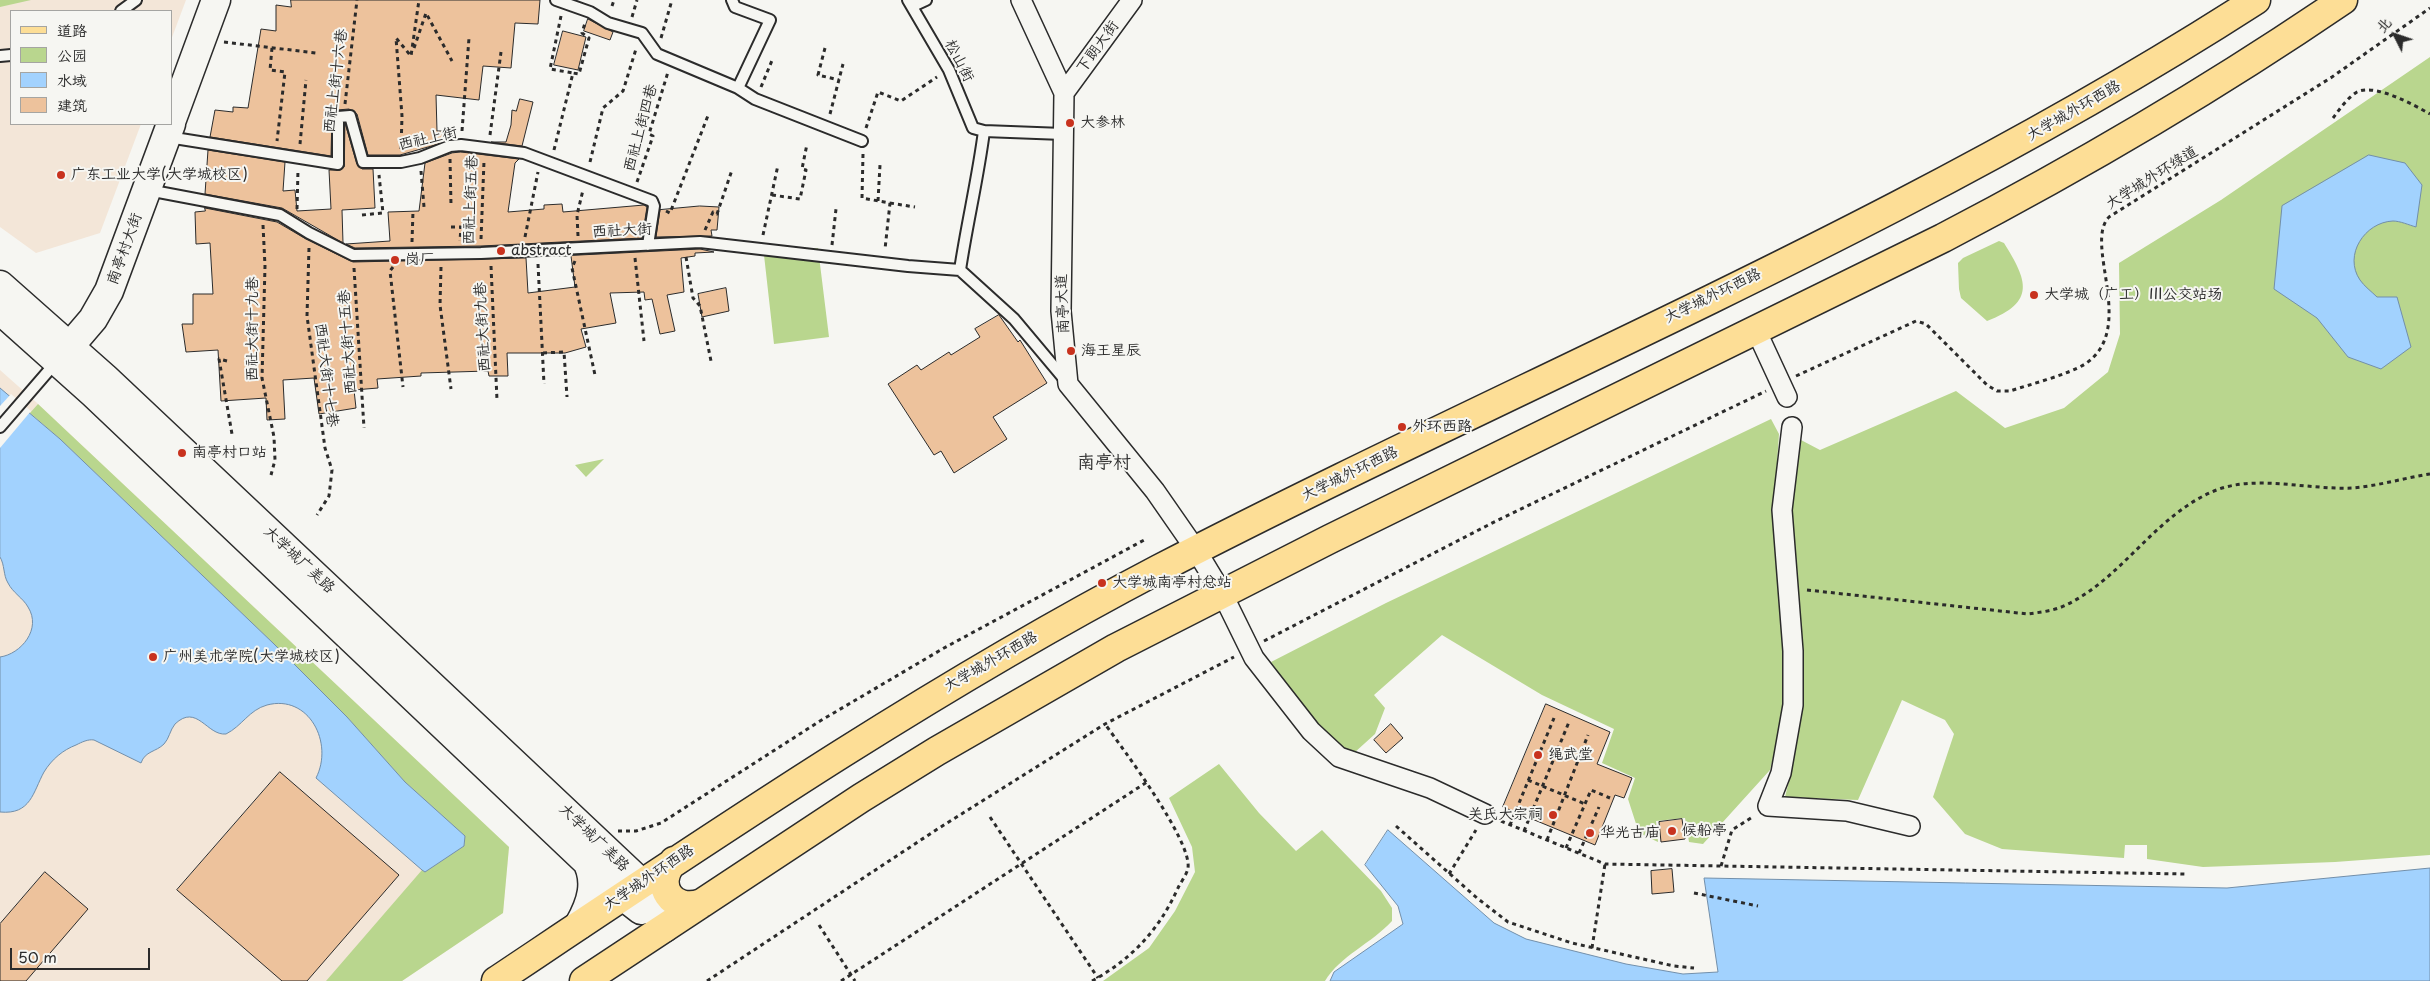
<!DOCTYPE html>
<html>
<head>
<meta charset="utf-8">
<style>
	body { margin:0 }
	#map { position:relative; width:2430px; height:981px; overflow:hidden; background:#f6f6f2; font-family:"Playpen Sans","LXGW WenKai TC",sans-serif }
	canvas { display:block }
	.legend { position:absolute; left:10px; top:10px; width:162px; height:115px; box-sizing:border-box; background:#f6f6f2; border:1px solid #a5a5a2; margin:0; padding:6px 9px; list-style:none; font-size:15px; color:#2b2b2b }
	.legend li { display:flex; align-items:center; gap:10px; height:25px }
	.legend b { width:25px; border:1px solid #a5a5a2 }
	.north { position:absolute; left:2370px; top:10px; width:50px; height:50px; -webkit-text-stroke:4px #f6f6f2; paint-order:stroke; rotate:311deg; font-size:14px; font-weight:700; line-height:20px; text-align:center; color:#2b2b2b }
	.north::after { content:''; display:block; margin:auto; width:18px; height:22px; background:#2b2b2b; clip-path:polygon(50% 0,100% 100%,50% 72%,0 100%) }
	.scale { position:absolute; left:10px; top:948px; width:140px; height:22px; box-sizing:border-box; border:2px solid #2b2b2b; border-top:0; padding-left:6px; font-size:15px; line-height:18px; white-space:nowrap; color:#2b2b2b; -webkit-text-stroke:4px #f6f6f2; paint-order:stroke }
</style>
</head>
<body>
<div id="map">
<canvas width="2430" height="981"></canvas>
<ul class="legend">
<li><b style="height:6px;background:#fdde96"></b>道路</li>
<li><b style="height:14px;background:#b9d68e"></b>公园</li>
<li><b style="height:14px;background:#a2d2fe"></b>水域</li>
<li><b style="height:14px;background:#edc29c"></b>建筑</li>
</ul>
<div class="north">北</div>
<div class="scale">50 m</div>
</div>
<script>
const c = document.querySelector('canvas').getContext('2d');
c.lineJoin = 'round';
function fill(path, color) {
  c.fillStyle = color;
  c.fill(path, 'evenodd');
}
function stroke(path, color, width, dash) {
  c.strokeStyle = color;
  c.lineWidth = width;
  c.lineCap = dash ? 'butt' : 'round';
  c.setLineDash(dash || []);
  c.stroke(path);
}
function write(font, color, halo, rows, align = 'center') {
  c.font = font + ' "Playpen Sans","LXGW WenKai TC",sans-serif';
  c.lineWidth = 4;
  c.setLineDash([]);
  c.textBaseline = 'middle';
  c.strokeStyle = halo;
  c.fillStyle = color;
  for (const [text, x, y, turn = 0] of rows) {
    c.save();
    c.translate(x, y);
    c.rotate((+turn || 0) * Math.PI / 180);
    c.textAlign = isNaN(turn) ? turn : align;
    if (halo) c.strokeText(text, 0, 0);
    c.fillText(text, 0, 0);
    c.restore();
  }
}
fill(new Path2D(`
	M 0,0 L 186,0 L 171,40 L 171,11 L 11,11 L 11,124 L 141,124 L 100,233 L 36,253 L 0,227 Z
	M 0,370 L 36,402 L 509,847 L 503,913 L 402,981 L 0,981 Z`), '#f3e6d8');
fill(new Path2D(`
	M 0,0 L 31,0 L 0,7 Z
	M 2430,57 L 2430,855 L 2335,862 L 2203,867 L 2147,859 L 2147,845 L 2125,845 L 2124,858 L 2002,849 L 1965,834 L 1933,797 L 1954,734 L 1945,720 L 1902,700 L 1858,800 L 1785,797 L 1792,769 L 1803,706 L 1791,512 L 1801,440 L 1820,450 L 1956,391 L 2005,428 L 2064,408 L 2108,372 L 2120,334 L 2119,263 L 2221,200 Z
	M 1999,241 L 2004,243 C 2027,280 2037,302 1987,321 L 1961,298 L 1959,289 L 1958,263 L 1963,258 Z
	M 818,248 L 829,337 L 774,344 L 764,255 Z
	M 38,404 L 509,847 L 503,913 L 402,981 L 326,981 L 422,870 L 425,872 L 464,846 L 465,836 L 405,782 L 347,717 L 274,644 L 60,439 L 30,413 Z
	M 1771,419 L 1779,434 L 1774,506 L 1786,657 L 1786,703 L 1770,770 L 1703,844 L 1689,842 L 1685,818 L 1656,821 L 1658,842 L 1639,833 L 1628,799 L 1635,778 L 1602,763 L 1614,729 L 1542,695 L 1442,635 L 1374,695 L 1385,708 L 1375,734 L 1354,753 C 1321,744 1291,690 1271,662 L 1386,603 Z
	M 604,459 L 586,477 L 575,465 Z
	M 1219,764 L 1259,813 L 1296,851 L 1322,830 L 1381,891 L 1392,908 L 1392,921 C 1372,943 1340,956 1325,981 L 1103,981 L 1149,948 L 1175,911 L 1195,872 L 1192,847 L 1169,798 Z`), '#b9d68e');
const water = new Path2D(`
	M 2369,155 L 2405,163 L 2422,185 L 2416,227 C 2409,225 2400,221 2393,221 C 2365,222 2343,255 2360,280 C 2364,286 2372,292 2377,297 L 2397,297 L 2411,347 L 2381,369 L 2348,357 L 2317,318 L 2274,289 L 2282,206 Z
	M 0,388 L 60,439 L 274,644 L 347,717 L 405,782 L 465,836 L 464,846 L 425,872 L 422,870 L 316,778 C 334,743 309,694 267,705 C 249,710 242,726 226,734 C 207,736 197,703 175,724 C 170,730 169,739 164,744 C 156,752 145,751 141,763 L 94,740 C 88,739 82,742 76,745 C 63,750 52,759 44,772 C 33,792 31,815 0,812 L 0,657 C 21,654 42,629 28,607 C 23,598 13,593 8,583 C 3,575 5,565 0,557 Z
	M 1388,830 L 1494,923 L 1526,939 L 1626,964 L 1683,974 L 1718,972 L 1704,878 L 2227,888 L 2430,868 L 2430,981 L 1330,981 L 1334,972 L 1403,924 L 1398,906 L 1365,865 Z`);
fill(water, '#a2d2fe');
stroke(water, '#728faa', 1);
fill(new Path2D(`
	M 11,394 L 31,411 L 0,448 L 0,406 Z`), '#f6f6f2');
const building = new Path2D(`
	M 291,0 L 540,0 L 538,24 L 515,23 L 511,68 L 483,66 L 479,100 L 436,95 L 437,131 L 456,131 L 456,139 L 400,155 L 368,155 L 357,114 L 349,109 L 337,110 L 332,114 L 331,156 L 210,137 L 215,110 L 233,112 L 233,107 L 248,108 L 261,29 L 276,31 L 276,5 L 291,7 Z
	M 588,19 L 613,32 L 610,40 L 584,31 Z
	M 563,31 L 586,37 L 578,70 L 554,65 Z
	M 520,99 L 533,102 L 522,146 L 491,142 L 506,142 L 511,125 L 512,110 L 516,111 Z
	M 345,123 L 357,164 L 362,169 L 373,169 L 375,208 L 342,210 L 343,243 L 282,208 L 205,194 L 208,150 L 285,162 L 283,191 L 295,190 L 297,211 L 331,209 L 329,170 L 340,170 L 344,167 Z
	M 461,152 L 519,159 L 515,163 L 508,212 L 544,209 L 544,205 L 562,204 L 563,212 L 644,205 L 647,207 L 642,238 L 481,246 L 355,248 L 346,244 L 390,241 L 388,212 L 419,211 L 425,163 L 452,153 Z
	M 700,206 L 719,207 L 717,230 L 711,230 L 712,236 L 656,237 L 660,210 Z
	M 205,208 L 277,222 L 306,239 L 353,262 L 526,258 L 528,293 L 575,287 L 571,256 L 559,256 L 700,249 L 714,252 L 695,253 L 695,256 L 681,258 L 684,292 L 667,295 L 675,331 L 660,334 L 652,299 L 645,300 L 644,292 L 610,293 L 616,323 L 581,329 L 586,347 L 565,353 L 507,353 L 508,376 L 489,376 L 488,371 L 421,373 L 421,376 L 377,379 L 378,388 L 354,390 L 356,408 L 319,414 L 314,378 L 283,380 L 285,419 L 267,420 L 266,398 L 221,401 L 218,350 L 186,352 L 182,324 L 193,324 L 193,294 L 213,294 L 210,243 L 196,244 L 195,212 L 205,211 Z
	M 726,288 L 729,311 L 702,317 L 698,294 Z
	M 999,315 L 1018,342 L 1020,340 L 1047,383 L 993,417 L 1007,439 L 954,473 L 941,451 L 934,455 L 888,384 L 917,365 L 921,370 L 949,352 L 951,355 L 980,337 L 975,329 Z
	M 1546,704 L 1610,732 L 1597,764 L 1632,778 L 1624,798 L 1615,795 L 1595,845 L 1503,807 Z
	M 1391,724 L 1403,738 L 1386,753 L 1374,740 Z
	M 280,772 L 399,875 L 307,981 L 282,981 L 177,890 Z
	M 1682,819 L 1685,839 L 1661,842 L 1659,822 Z
	M 1672,869 L 1674,892 L 1652,894 L 1651,871 Z
	M 45,872 L 88,909 L 26,981 L 0,981 L 0,924 Z`);
fill(building, '#edc29c');
stroke(building, '#2b2b2b', 1);
const lane = new Path2D(`
	M 556,0 L 590,12 L 608,23 L 642,33 L 657,54 L 738,88 L 755,99 L 862,141
	M 732,0 L 735,7 L 770,20 L 738,88
	M 908,0 L 949,70 L 973,128 L 984,131 L 1063,134
	M 913,6 L 926,0
	M 121,11 L 136,0
	M 0,56 L 11,55
	M 168,137 L 338,164 L 338,117 L 350,116 L 363,162 L 401,162 L 420,158 L 450,146 L 461,145 L 524,153 L 652,201 L 654,206 L 648,245
	M 148,190 L 280,215 L 309,233 L 353,255 L 481,253 L 700,242 L 908,266 L 960,270
	M 960,270 L 1014,319 L 1066,381
	M 960,270 C 967,223 978,178 984,131
	M 0,427 L 57,361`);
const street = new Path2D(`
	M 1021,0 L 1064,93 L 1061,311 L 1068,384 L 1155,491 L 1196,550 L 1222,593 L 1254,658 L 1311,731 L 1339,757 L 1430,788 L 1485,814
	M 1064,93 L 1132,0
	M 1756,330 L 1787,397
	M 1792,427 L 1782,510 L 1793,651 L 1793,705 L 1781,773 L 1768,806 L 1847,811 L 1910,826`);
const secondary = new Path2D(`
	M 171,122 L 216,0
	M 0,285 L 105,378 L 642,884 L 664,928
	M 0,310 L 94,394 L 623,896 L 641,910
	M 58,360 L 93,319 L 109,291 L 171,124
	M 579,925 C 591,904 599,881 585,858`);
const primary = new Path2D(`
	M 674,861 C 652,884 672,914 702,903
	M 496,981 C 713,836 928,690 1159,569 C 1524,380 1909,224 2256,0
	M 584,981 L 861,798 L 937,751 L 1116,648 L 1330,539 L 1943,238 C 2081,166 2214,88 2343,0`);
stroke(lane, '#2b2b2b', 14);
stroke(street, '#2b2b2b', 22);
stroke(secondary, '#2b2b2b', 31);
stroke(primary, '#2b2b2b', 31);
stroke(new Path2D(`
	M 612,6 L 614,0
	M 561,16 L 550,69 L 573,73
	M 632,17 L 637,0
	M 661,38 L 672,0
	M 224,42 L 316,53
	M 272,48 L 270,70 L 285,72 L 277,141
	M 414,48 L 426,13 L 452,61
	M 825,48 L 818,75 L 839,80
	M 761,87 L 773,58
	M 345,104 L 357,0
	M 830,114 L 843,64
	M 2333,118 C 2340,109 2347,98 2357,92 C 2375,83 2414,105 2430,114
	M 866,128 L 878,92 L 901,101 L 937,77
	M 462,131 L 469,38
	M 490,135 L 501,52
	M 300,144 L 306,80
	M 401,149 L 402,116 L 396,38 L 411,56 L 419,0
	M 554,150 L 573,73 L 579,74 L 589,38 L 582,33 L 585,23
	M 863,154 L 862,198 L 890,203 L 885,249
	M 450,159 L 451,205
	M 590,162 L 603,108 L 623,91 L 636,49
	M 421,171 L 424,207
	M 468,178 L 469,159
	M 637,182 L 653,136 L 649,134 L 668,72
	M 772,195 L 800,199 L 806,170 L 802,169 L 807,144
	M 878,201 L 880,165
	M 890,203 L 915,207
	M 297,209 L 298,170
	M 666,211 L 670,213 L 709,113
	M 362,215 L 383,213 L 379,175
	M 263,225 L 265,266 L 262,378 L 274,437 L 275,460 L 271,475
	M 451,227 L 461,227 L 460,241
	M 705,230 L 713,212 L 717,214 L 732,170
	M 763,235 L 778,165
	M 578,236 L 577,215 L 583,190
	M 525,237 L 538,172
	M 481,239 L 484,161
	M 412,242 L 413,211
	M 832,245 L 836,209
	M 309,248 L 307,316 L 325,448 L 332,470 L 329,496 L 317,515
	M 686,257 L 693,298 L 700,306 L 711,361
	M 635,258 L 644,341
	M 575,261 L 572,268 L 595,375
	M 538,264 L 544,384
	M 491,266 L 497,400
	M 393,267 L 390,271 L 403,387
	M 441,267 L 440,305 L 451,389
	M 354,268 L 364,428
	M 543,353 L 564,352 L 567,397
	M 227,361 L 219,359 L 232,434
	M 1796,376 L 1916,321 L 1926,324 L 1987,385 L 1997,391 L 2010,391 C 2031,384 2067,375 2085,364 C 2138,329 2083,244 2109,217 L 2332,77 L 2430,8
	M 1807,590 L 2028,614 C 2041,612 2055,611 2068,604 C 2123,577 2156,515 2214,491 C 2254,474 2307,490 2352,488 C 2378,486 2404,478 2430,474
	M 1264,641 L 1496,521 L 1766,391
	M 1528,780 L 1585,804
	M 990,817 L 1098,978
	M 1501,821 L 1605,864 L 2185,874
	M 1510,825 L 1554,718
	M 1396,826 L 1477,898 L 1508,922 L 1572,943 L 1674,966 L 1694,968
	M 618,831 L 636,831 L 661,823 L 820,721 L 944,648 L 1146,539
	M 1524,831 L 1569,722
	M 1547,840 L 1588,735
	M 1566,848 L 1591,790 L 1610,798
	M 1579,853 L 1599,807
	M 1721,866 L 1732,830 L 1754,816
	M 1449,874 L 1476,830
	M 1694,893 L 1758,906
	M 819,925 L 855,981
	M 1592,948 L 1605,864
	M 707,981 L 936,830 L 1105,724 L 1234,657
	M 841,981 L 1147,782
	M 1092,981 C 1132,959 1159,930 1178,888 C 1181,882 1187,874 1188,868 C 1192,841 1123,749 1105,724`), '#2b2b2b', 3, [4, 4]);
stroke(lane, '#f6f6f2', 10);
stroke(street, '#f6f6f2', 19);
stroke(secondary, '#f6f6f2', 28);
stroke(primary, '#fdde96', 28);
for (const [x, y, r, color] of [
	[1070,123,5,"#c8321e"],
	[61,175,5,"#c8321e"],
	[501,251,5,"#c8321e"],
	[395,260,5,"#c8321e"],
	[2034,295,5,"#c8321e"],
	[1071,351,5,"#c8321e"],
	[1402,427,5,"#c8321e"],
	[182,453,5,"#c8321e"],
	[1102,583,5,"#c8321e"],
	[153,657,5,"#c8321e"],
	[1538,755,5,"#c8321e"],
	[1553,815,5,"#c8321e"],
	[1672,831,5,"#c8321e"],
	[1590,833,5,"#c8321e"]
]) {
  const dot = new Path2D();
  dot.arc(x, y, r, 0, 2 * Math.PI);
  c.fillStyle = color;
  c.fill(dot);
  stroke(dot, '#f6f6f2', 2);
}
write('15px', '#2b2b2b', '#f6f6f2', [
	["下朗大街",1098,47,-54],
	["松山街",959,61,63],
	["西社上街十六巷",336,81,-83],
	["大学城外环西路",2074,111,-30],
	["西社上街四巷",641,128,-75],
	["西社上街",428,139,-13],
	["大学城外环绿道",2152,178,-32],
	["西社上街五巷",471,200,-88],
	["西社大街",622,231,-3],
	["南亭村大街",125,249,-70],
	["大学城外环西路",1713,296,-26],
	["南亭大道",1063,304,-92],
	["西社大街九巷",483,327,-93],
	["西社大街十九巷",253,329,-90],
	["西社大街十五巷",348,342,-94],
	["西社大街十七巷",326,375,83],
	["大学城外环西路",1350,474,-26],
	["大学城广美路",299,560,43],
	["大学城外环西路",991,662,-30],
	["大学城广美路",594,838,44],
	["大学城外环西路",649,878,-34]
]);
write('15px', '#2b2b2b', '#f6f6f2', [
	["大参林",1080,123],
	["广东工业大学(大学城校区)",71,175],
	["abstract",511,251],
	["岗厂",405,260],
	["大学城（广工）III公交站场",2044,295],
	["海王星辰",1081,351],
	["外环西路",1412,427],
	["南亭村口站",192,453],
	["大学城南亭村总站",1112,583],
	["广州美术学院(大学城校区)",163,657],
	["绳武堂",1548,755],
	["关氏大宗祠",1543,815,"right"],
	["候船亭",1682,831],
	["华光古庙",1600,833]
], 'left');
write('18px', '#2b2b2b', '#f6f6f2', [
	["南亭村",1104,463]
]);
</script>
</body>
</html>
